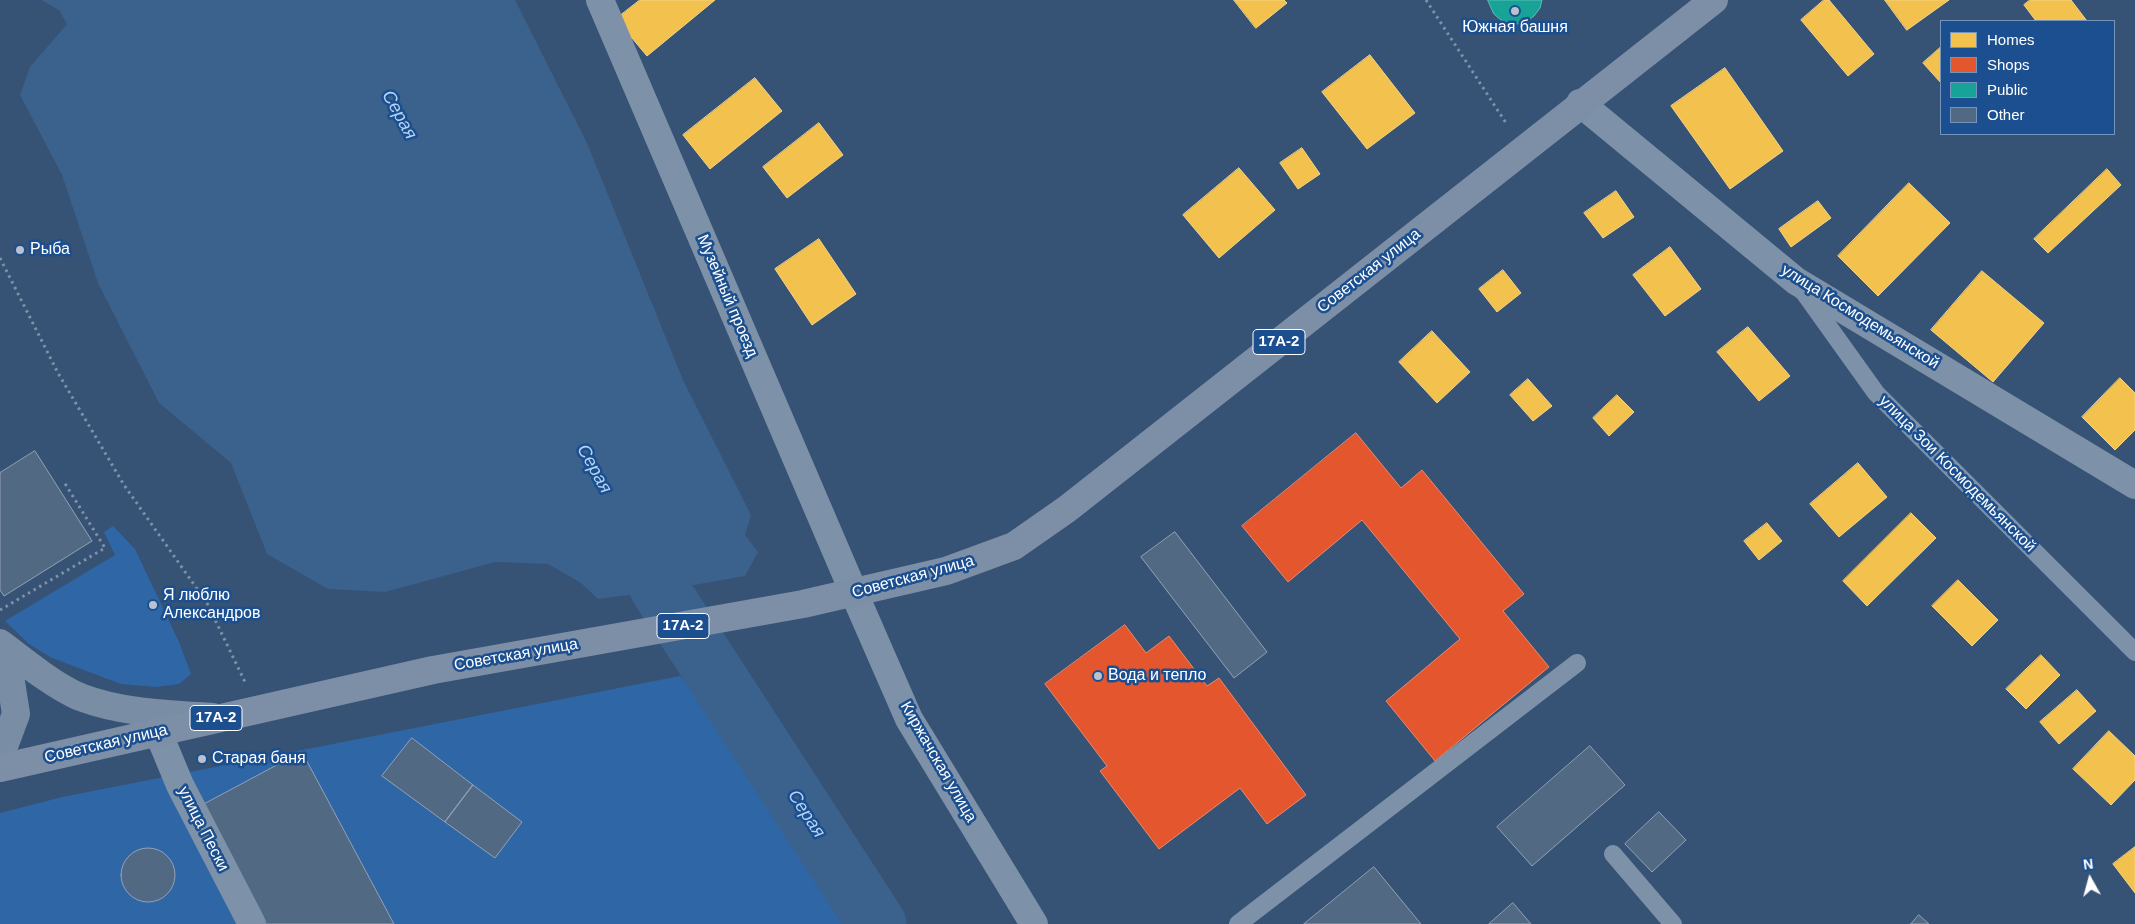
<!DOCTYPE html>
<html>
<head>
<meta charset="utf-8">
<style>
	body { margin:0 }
	#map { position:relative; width:2135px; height:924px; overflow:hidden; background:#365274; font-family:Arial,sans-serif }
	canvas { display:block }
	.legend { position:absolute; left:1940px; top:20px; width:175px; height:115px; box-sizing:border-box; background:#1b4f8f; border:1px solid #7695bc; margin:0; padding:6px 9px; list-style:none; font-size:15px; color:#fff }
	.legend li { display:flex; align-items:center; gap:10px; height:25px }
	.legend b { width:25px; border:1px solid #7695bc }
	.north { position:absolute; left:2065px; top:854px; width:50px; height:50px; -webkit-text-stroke:4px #1b4f8f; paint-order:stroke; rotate:353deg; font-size:14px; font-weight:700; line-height:20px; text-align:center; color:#fff }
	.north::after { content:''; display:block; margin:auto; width:18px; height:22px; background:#fff; clip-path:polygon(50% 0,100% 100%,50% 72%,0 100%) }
</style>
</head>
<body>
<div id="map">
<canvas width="2135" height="924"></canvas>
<ul class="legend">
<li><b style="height:14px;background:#f2c14e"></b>Homes</li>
<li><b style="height:14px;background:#e4572e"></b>Shops</li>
<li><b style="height:14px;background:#17a398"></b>Public</li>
<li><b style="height:14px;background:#526984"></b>Other</li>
</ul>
<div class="north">N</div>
</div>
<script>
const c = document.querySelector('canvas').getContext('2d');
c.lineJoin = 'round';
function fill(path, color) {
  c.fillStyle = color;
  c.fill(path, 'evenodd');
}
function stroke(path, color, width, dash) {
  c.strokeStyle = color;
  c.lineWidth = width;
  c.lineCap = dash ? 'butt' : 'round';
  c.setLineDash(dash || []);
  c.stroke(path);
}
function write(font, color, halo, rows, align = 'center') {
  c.font = font + ' Arial,sans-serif';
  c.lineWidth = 5;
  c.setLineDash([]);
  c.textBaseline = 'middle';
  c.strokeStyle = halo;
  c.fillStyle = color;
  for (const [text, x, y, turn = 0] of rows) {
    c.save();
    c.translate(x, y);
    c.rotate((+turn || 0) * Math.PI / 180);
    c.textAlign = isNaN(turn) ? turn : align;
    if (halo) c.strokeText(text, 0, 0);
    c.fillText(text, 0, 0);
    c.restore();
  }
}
fill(new Path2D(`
	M 113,526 L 135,549 L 179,642 L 191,674 L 179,684 L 156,687 L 121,684 L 52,658 L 29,644 L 5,621 L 115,555 L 104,532 Z
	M 680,676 L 769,757 L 855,924 L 0,924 L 0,813 L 62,797 Z`), '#2f66a5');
fill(new Path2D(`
	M 41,0 L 515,0 L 587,143 L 683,380 L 751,515 L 745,535 L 758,552 L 745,576 L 661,591 L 598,599 L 581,583 L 548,564 L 495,562 L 385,592 L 328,589 L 267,554 L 231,463 L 159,403 L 98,283 L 62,175 L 20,95 L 30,67 L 67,24 L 59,10 Z`), '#3b618d');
const homes = new Path2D(`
	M 640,0 L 715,0 L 647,56 L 616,19 Z
	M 1234,0 L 1284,0 L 1287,3 L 1256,28 Z
	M 1824,0 L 1829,0 L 1874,54 L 1848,76 L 1801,20 Z
	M 1885,0 L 1949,0 L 1907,30 Z
	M 2030,0 L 2071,0 L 2087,21 L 2036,21 L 2024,5 Z
	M 1941,47 L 1941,83 L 1923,63 Z
	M 1370,55 L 1415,113 L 1367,149 L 1322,92 Z
	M 1725,68 L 1783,151 L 1730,189 L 1671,106 Z
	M 755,78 L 782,111 L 710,169 L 683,135 Z
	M 819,123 L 843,155 L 787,198 L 763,167 Z
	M 1302,148 L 1320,174 L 1298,189 L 1280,163 Z
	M 1239,168 L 1275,210 L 1219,258 L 1183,215 Z
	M 2107,169 L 2121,185 L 2048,253 L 2034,239 Z
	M 1909,183 L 1950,223 L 1878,296 L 1838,256 Z
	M 1616,191 L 1634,217 L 1603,238 L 1584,213 Z
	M 1818,201 L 1831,218 L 1791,247 L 1779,229 Z
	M 819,239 L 856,294 L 812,325 L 775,269 Z
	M 1670,247 L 1701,289 L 1665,316 L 1633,275 Z
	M 1503,270 L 1521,293 L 1497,312 L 1479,289 Z
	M 1982,271 L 2044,323 L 1993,382 L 1931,330 Z
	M 1748,327 L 1790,376 L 1759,401 L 1717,352 Z
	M 1432,331 L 1470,372 L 1437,403 L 1399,362 Z
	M 2120,378 L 2135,393 L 2135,430 L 2115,450 L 2082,417 Z
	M 1528,379 L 1552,406 L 1533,421 L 1510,395 Z
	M 1617,395 L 1634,412 L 1609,436 L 1593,418 Z
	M 1858,463 L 1887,497 L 1839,537 L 1810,504 Z
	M 1911,513 L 1936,538 L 1867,606 L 1843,581 Z
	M 1767,523 L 1782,541 L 1759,560 L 1744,541 Z
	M 1958,580 L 1998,620 L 1972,646 L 1932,606 Z
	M 2041,655 L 2060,675 L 2026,709 L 2006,689 Z
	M 2077,690 L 2096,711 L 2059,744 L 2040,722 Z
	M 2109,731 L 2135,756 L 2135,780 L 2111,805 L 2073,769 Z
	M 2135,847 L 2135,893 L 2113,864 Z`);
fill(homes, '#f2c14e');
stroke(homes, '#f6d483', 1);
const shops = new Path2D(`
	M 1356,433 L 1401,488 L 1422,470 L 1524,594 L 1503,611 L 1549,667 L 1435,761 L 1386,701 L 1460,639 L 1362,520 L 1288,582 L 1242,526 Z
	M 1125,625 L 1146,653 L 1169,636 L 1207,686 L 1219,678 L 1306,795 L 1267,824 L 1240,788 L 1159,849 L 1100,771 L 1107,766 L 1045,684 Z`);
fill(shops, '#e4572e');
stroke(shops, '#ec896d', 1);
const public = new Path2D(`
	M 1488,0 L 1542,0 L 1540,8 L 1534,16 L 1526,22 L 1519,24 L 1509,23 L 1501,20 L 1494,14 Z`);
fill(public, '#17a398');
stroke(public, '#5dbfb7', 1);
stroke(new Path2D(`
	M 622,519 L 661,591 L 877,924`), '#3b618d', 59);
const building = new Path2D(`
	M 35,451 L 92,541 L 4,596 L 0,590 L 0,473 Z
	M 1175,532 L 1267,652 L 1234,678 L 1141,557 Z
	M 412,738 L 473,785 L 445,822 L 382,776 Z
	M 1590,746 L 1625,785 L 1532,866 L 1497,827 Z
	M 302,752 L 394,924 L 262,924 L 199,807 Z
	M 473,785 L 522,822 L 495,858 L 445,822 Z
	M 1659,812 L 1686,840 L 1652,872 L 1625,844 Z
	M121 875a27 27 0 1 1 54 0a27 27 0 1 1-54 0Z
	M 1374,867 L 1421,924 L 1304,924 Z
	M 1513,903 L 1531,924 L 1489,924 Z
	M 1919,915 L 1929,924 L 1911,924 Z`);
fill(building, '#526984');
stroke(building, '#92a2b6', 1);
stroke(new Path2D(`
	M 1426,0 L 1506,123
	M 0,258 L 58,373 L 124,485 L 207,603 L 245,682
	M 0,610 L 105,548 L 64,482`), '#7d92a8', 3, [2.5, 4]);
stroke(new Path2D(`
	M 1803,291 L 1876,393 L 2135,652
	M 1613,854 L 1673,924
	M 1238,924 L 1577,663`), '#7d92a8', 18);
stroke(new Path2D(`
	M 600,0 L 854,593
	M 1580,103 L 1796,281 L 2135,485
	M 158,732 L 180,785 L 252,924`), '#7d92a8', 28);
stroke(new Path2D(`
	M 854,593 L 909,719 L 1034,924`), '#7d92a8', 28);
stroke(new Path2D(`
	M 0,643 C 22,660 54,686 80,697 C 122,713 168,714 213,717
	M 0,658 L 11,682 L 16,714 L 0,757`), '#798da4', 28);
stroke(new Path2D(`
	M 0,768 L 433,670 L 803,604 L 946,571 L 1014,546 L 1067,509 L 1714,0`), '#7d8ea7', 28);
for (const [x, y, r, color] of [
	[1515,11,5,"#b9c2ce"],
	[20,250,5,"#b9c2ce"],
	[153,605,5,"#b9c2ce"],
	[1098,676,5,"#b9c2ce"],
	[202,759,5,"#b9c2ce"]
]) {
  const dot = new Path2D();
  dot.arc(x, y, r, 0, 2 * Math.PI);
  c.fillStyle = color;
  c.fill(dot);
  stroke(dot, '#1b4f8f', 2);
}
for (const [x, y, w] of [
	[1279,342,52],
	[683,626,52],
	[216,718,52]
]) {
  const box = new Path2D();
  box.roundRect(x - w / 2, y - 12.5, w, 25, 4);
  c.fillStyle = '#1b4f8f';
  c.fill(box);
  stroke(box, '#fff', 1);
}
write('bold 15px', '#fff', null, [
	["17А-2",1279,342],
	["17А-2",683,626],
	["17А-2",216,718]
]);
write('16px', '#fff', '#1b4f8f', [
	["Южная башня",1515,28,"center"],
	["Рыба",30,250],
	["Я люблю",163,596],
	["Александров",163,614],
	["Вода и тепло",1108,676],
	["Старая баня",212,759]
], 'left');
write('16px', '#fff', '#1b4f8f', [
	["Советская улица",1369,271,-38],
	["Музейный проезд",727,296,67],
	["улица Космодемьянской",1860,317,32],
	["улица Зои Космодемьянской",1957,474,45],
	["Советская улица",913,577,-15],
	["Советская улица",516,655,-10],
	["Советская улица",106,744,-13],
	["Киржачская улица",938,762,60],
	["улица Пески",203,829,63]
]);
write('italic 18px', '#b5d3f5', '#1b4f8f', [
	["Серая",399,115,61],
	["Серая",594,469,61],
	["Серая",806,814,57]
]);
</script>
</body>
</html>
